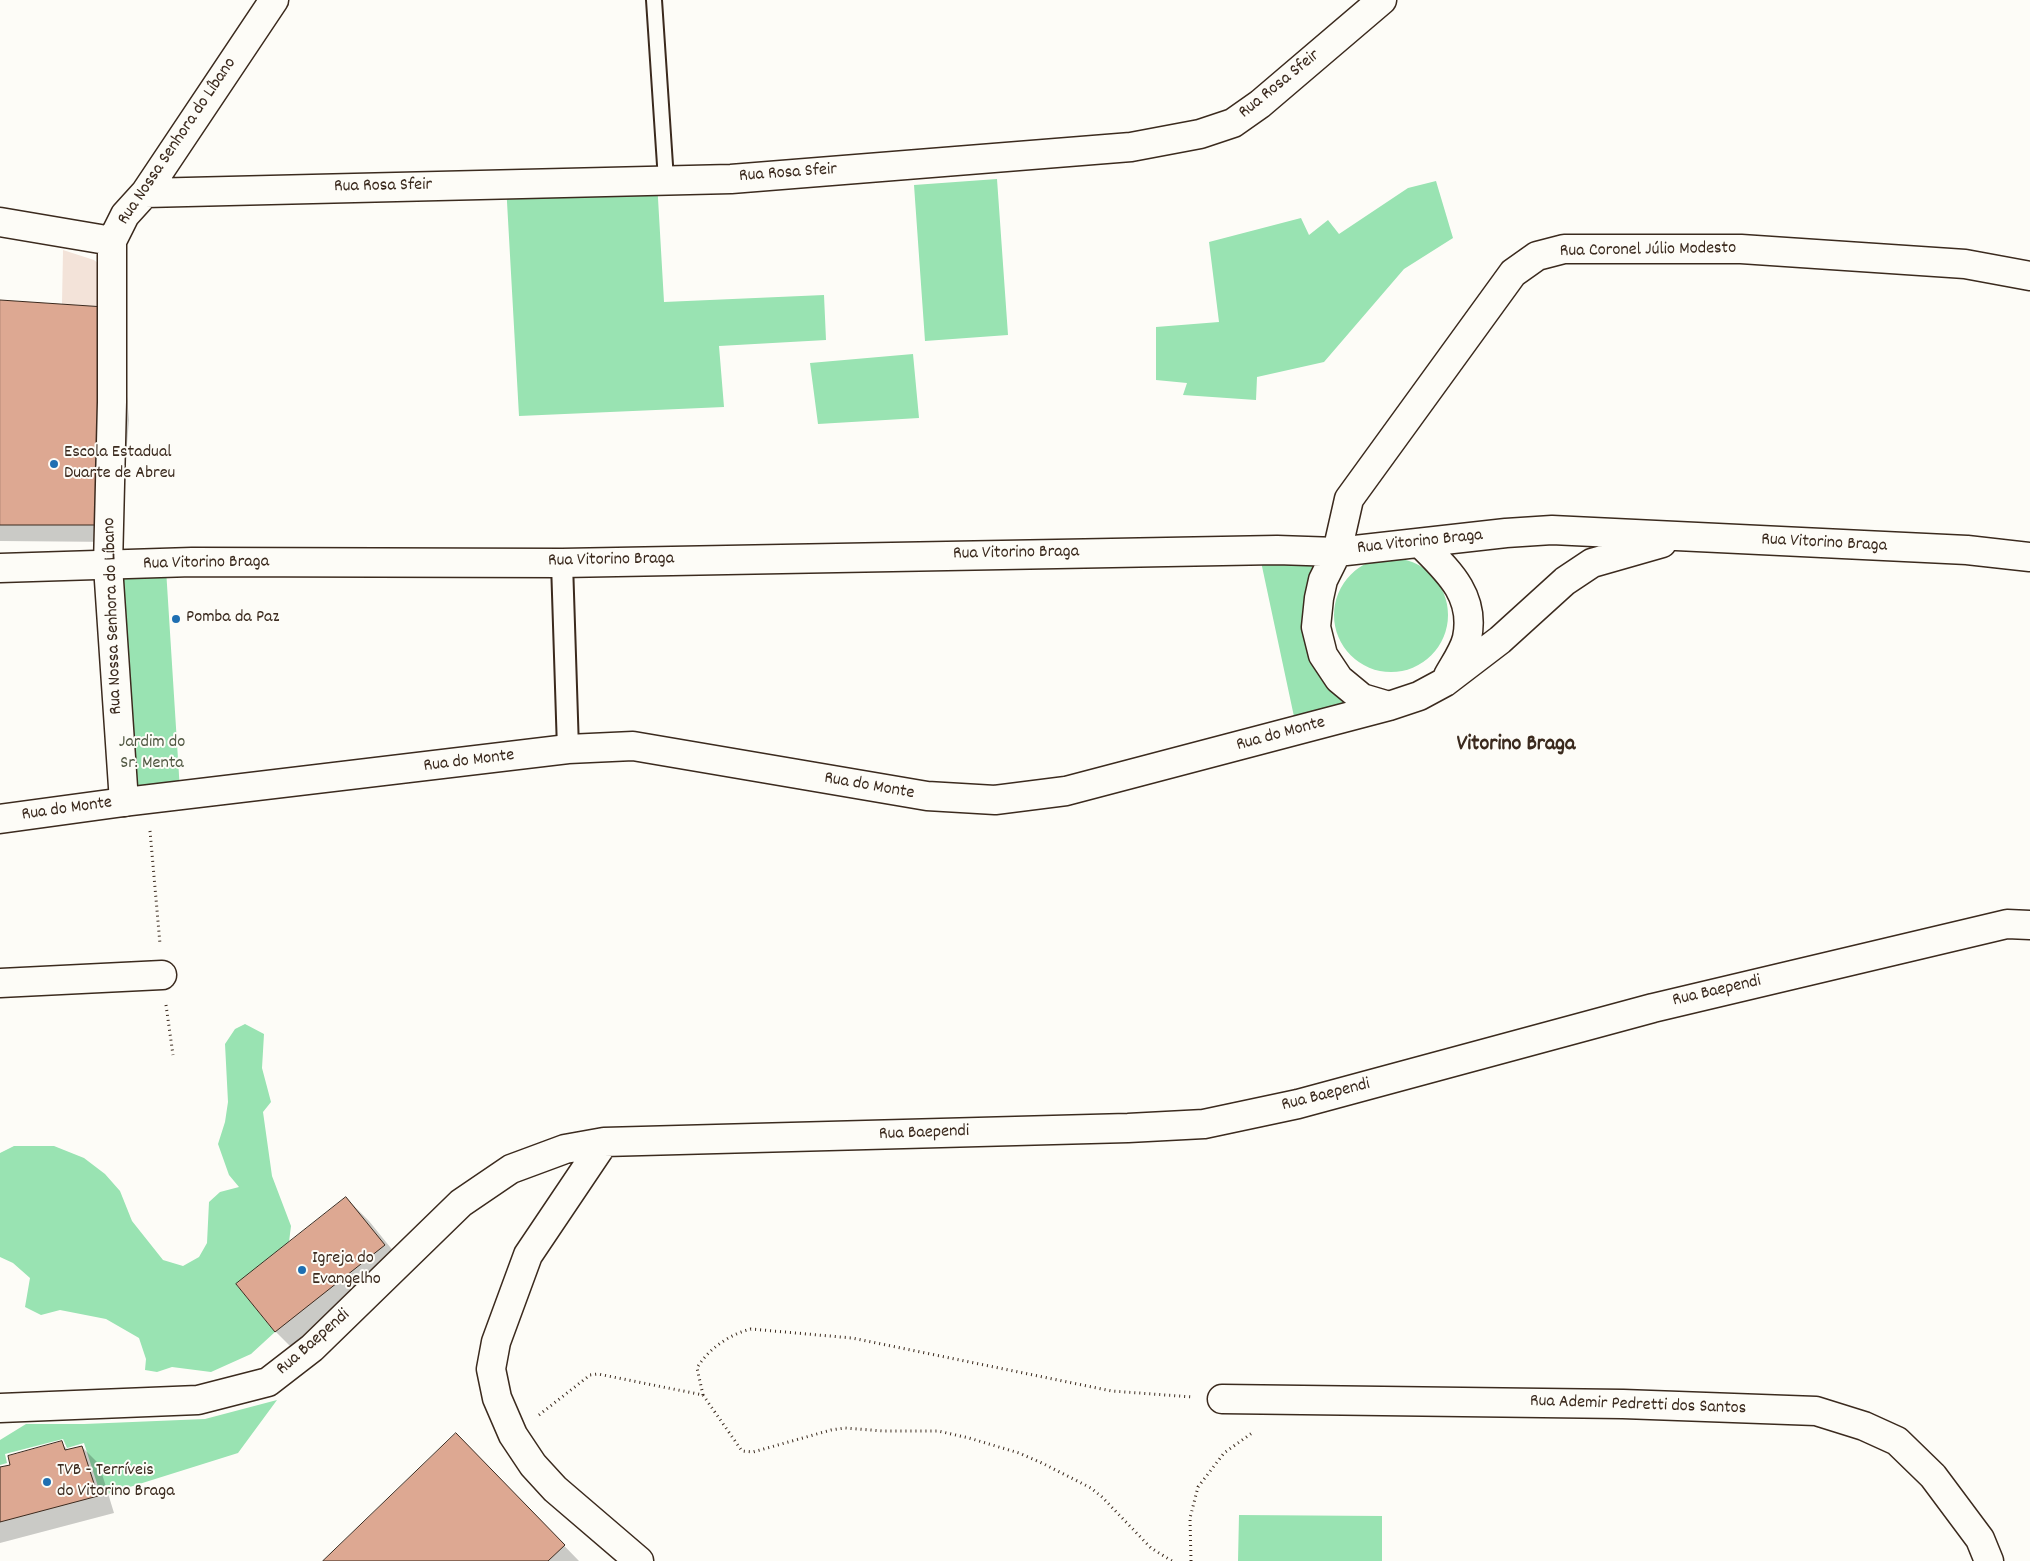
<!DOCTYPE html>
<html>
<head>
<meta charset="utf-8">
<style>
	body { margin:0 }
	canvas { display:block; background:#fdfcf7 }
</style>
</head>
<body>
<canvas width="2030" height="1561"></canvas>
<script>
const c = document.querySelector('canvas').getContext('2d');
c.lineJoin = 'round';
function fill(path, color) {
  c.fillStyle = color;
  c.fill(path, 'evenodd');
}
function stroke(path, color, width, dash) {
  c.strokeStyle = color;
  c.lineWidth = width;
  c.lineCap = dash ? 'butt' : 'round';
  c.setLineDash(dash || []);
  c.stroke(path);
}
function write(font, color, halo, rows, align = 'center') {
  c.font = font + ' Dekko,sans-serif';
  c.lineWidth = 4;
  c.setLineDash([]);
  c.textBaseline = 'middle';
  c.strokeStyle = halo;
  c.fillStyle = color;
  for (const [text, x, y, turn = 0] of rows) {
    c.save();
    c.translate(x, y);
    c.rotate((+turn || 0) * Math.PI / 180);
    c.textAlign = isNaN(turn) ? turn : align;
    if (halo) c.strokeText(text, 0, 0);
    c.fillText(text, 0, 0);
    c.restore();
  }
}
fill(new Path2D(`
	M 63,250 L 94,260 L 105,269 L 105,307 L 62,304 Z`), '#f3e3d9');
fill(new Path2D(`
	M 997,179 L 1008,335 L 925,341 L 914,185 Z
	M 657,181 L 664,302 L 824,295 L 826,340 L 719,346 L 724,407 L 519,416 L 506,184 Z
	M 1436,181 L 1453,238 L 1404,269 L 1324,362 L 1257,377 L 1256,400 L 1183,395 L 1187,383 L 1156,380 L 1156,327 L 1219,322 L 1209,242 L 1301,218 L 1309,235 L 1328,220 L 1339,234 L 1408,188 Z
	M 913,354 L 919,418 L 818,424 L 810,363 Z
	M 1332,556 L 1308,626 L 1371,706 L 1296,726 L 1260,557 Z
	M1334 615a57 57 0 1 1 114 0a57 57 0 1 1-114 0Z
	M 166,569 L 180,791 L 129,794 L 115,572 Z
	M 245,1024 L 264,1034 L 262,1068 L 271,1102 L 263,1112 L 272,1176 L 291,1226 L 289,1242 L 236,1284 L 275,1332 L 251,1354 L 211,1372 L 172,1367 L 157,1372 L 145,1370 L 146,1359 L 139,1338 L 106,1319 L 60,1310 L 41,1315 L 25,1307 L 30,1278 L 13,1263 L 0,1257 L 0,1153 L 14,1146 L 54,1146 L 84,1158 L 105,1174 L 120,1191 L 132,1221 L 163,1260 L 183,1266 L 199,1257 L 207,1243 L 209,1202 L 220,1192 L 239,1187 L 229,1175 L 218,1144 L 225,1122 L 228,1102 L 225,1044 L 235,1029 Z
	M 277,1400 L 238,1453 L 101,1496 L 84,1443 L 67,1448 L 63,1439 L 5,1454 L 7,1463 L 0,1465 L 0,1440 L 26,1424 L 84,1424 L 205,1419 Z
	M 1239,1515 L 1382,1516 L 1382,1561 L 1238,1561 Z`), '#99e3b2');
fill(new Path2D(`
	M 0,301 L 121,325 L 129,420 L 119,542 L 0,541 Z
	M 346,1198 L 369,1221 L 407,1268 L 298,1354 L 276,1332 L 238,1285 Z
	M 61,1443 L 69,1451 L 82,1447 L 99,1464 L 114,1513 L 0,1543 L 0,1469 L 12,1466 Z
	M 478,1457 L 579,1561 L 324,1561 Z`), '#0003');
const building = new Path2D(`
	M 0,300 L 105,307 L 102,525 L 0,525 Z
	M 346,1197 L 385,1245 L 275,1332 L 236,1284 Z
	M 456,1433 L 565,1545 L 548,1561 L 323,1561 Z
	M 62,1441 L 65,1450 L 82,1446 L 98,1496 L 0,1522 L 0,1467 L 10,1465 L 8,1456 Z`);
fill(building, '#dda892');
stroke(building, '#3b2a1e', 1);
const service = new Path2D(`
	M 654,0 L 666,180`);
const pedestrian = new Path2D(`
	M 562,563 L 568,749`);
const minor = new Path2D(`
	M 145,193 L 731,179 L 1131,147 L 1200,134 L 1233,123 L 1260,104 L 1382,0
	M 0,222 L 112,241
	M 1337,552 L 1349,499 L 1513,273 L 1537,256 L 1564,249 L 1741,249 L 1965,264 L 2030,276
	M 108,566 L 112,402 L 112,241 L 125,215 L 145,193 L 274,0
	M 0,983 L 162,975
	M 604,1142 L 528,1255 L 496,1342 L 491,1369 L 497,1398 L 513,1435 L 533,1465 L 555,1489 L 639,1561
	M 1222,1399 L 1623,1404 L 1816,1411 L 1864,1426 L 1897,1441 L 1933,1476 L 1980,1539 L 1989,1561
	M 0,1408 L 198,1400 L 268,1382 L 312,1348 L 461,1203 L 511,1169 L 565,1149 L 604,1142 L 1128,1128 L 1204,1124 L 1298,1104 L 1653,1008 L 2007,924 L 2030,925`);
const tertiary = new Path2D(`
	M 108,566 L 124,802`);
const secondary = new Path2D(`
	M 1420,543 C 1447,570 1476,595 1467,638 C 1464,651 1454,665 1448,676
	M 1337,552 L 1323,580 L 1319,598 L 1316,627 L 1323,655 L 1339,679 L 1362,698 L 1389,706
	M 0,568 L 192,562 L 562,563 L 1277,550 L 1337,552 L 1506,533 L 1552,530 L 1967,550 L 2030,557
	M 0,819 L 124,802 L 568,749 L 633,746 L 927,796 L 995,800 L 1066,791 L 1389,706 L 1419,696 L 1445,682 L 1500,640 L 1565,581 L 1592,563 L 1662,543`);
stroke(service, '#3b2a1e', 18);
stroke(pedestrian, '#3b2a1e', 24);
stroke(minor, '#3b2a1e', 31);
stroke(tertiary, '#3b2a1e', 31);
stroke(secondary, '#3b2a1e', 31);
stroke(new Path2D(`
	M 150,831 L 160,944
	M 166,1005 L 173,1055
	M 703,1395 L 697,1368 C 708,1349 730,1334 751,1329 L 852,1338 L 1112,1391 L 1192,1397
	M 539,1415 L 590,1375 L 598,1374 L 703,1395 L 742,1451 L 753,1452 L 831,1430 L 845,1428 L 883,1431 L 938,1431 L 969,1438 L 1019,1453 L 1042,1463 L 1091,1488 L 1102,1497 L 1151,1548 L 1172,1561
	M 1191,1561 L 1190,1518 L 1198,1487 L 1224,1453 L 1252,1433`), '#3b2a1e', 3, [1, 4]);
stroke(service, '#fdfcf7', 14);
stroke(pedestrian, '#fdfcf7', 20);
stroke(minor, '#fdfcf7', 28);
stroke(tertiary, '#fdfcf7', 28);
stroke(secondary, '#fdfcf7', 28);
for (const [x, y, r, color] of [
	[54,464,5,"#1f6fb2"],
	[176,619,5,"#1f6fb2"],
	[302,1270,5,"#1f6fb2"],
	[47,1482,5,"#1f6fb2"]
]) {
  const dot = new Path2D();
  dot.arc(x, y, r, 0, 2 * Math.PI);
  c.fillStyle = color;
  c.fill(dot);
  stroke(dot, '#fdfcf7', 2);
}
write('18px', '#3b2a1e', '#fdfcf7', [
	["Rua Rosa Sfeir",1280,85,-39],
	["Rua Nossa Senhora do Líbano",178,142,-56],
	["Rua Rosa Sfeir",788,174,-4],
	["Rua Rosa Sfeir",383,187,-1],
	["Rua Coronel Júlio Modesto",1648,251,-1],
	["Rua Vitorino Braga",1420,543,-6],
	["Rua Vitorino Braga",1824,544,3],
	["Rua Vitorino Braga",1016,554,-1],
	["Rua Vitorino Braga",611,561,-1],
	["Rua Vitorino Braga",206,564,-1],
	["Rua Nossa Senhora do Líbano",114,616,-92],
	["Rua do Monte",1281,735,-15],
	["Rua do Monte",469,762,-7],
	["Rua do Monte",869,787,10],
	["Rua do Monte",67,810,-8],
	["Rua Baependi",1717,992,-13],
	["Rua Baependi",1326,1096,-14],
	["Rua Baependi",924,1134,-2],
	["Rua Baependi",314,1343,-41],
	["Rua Ademir Pedretti dos Santos",1638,1406,2]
]);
write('18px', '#3b2a1e', '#fdfcf7', [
	["Escola Estadual",64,454],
	["Duarte de Abreu",64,475],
	["Pomba da Paz",186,619],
	["Igreja do",312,1260],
	["Evangelho",312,1281],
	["TVB - Terríveis",57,1472],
	["do Vitorino Braga",57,1493]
], 'left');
write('18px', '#525843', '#fdfcf7', [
	["Jardim do",152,744],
	["Sr. Menta",152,765]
]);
write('bold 22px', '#3b2a1e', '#fdfcf7', [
	["Vitorino Braga",1516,746]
]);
</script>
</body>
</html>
